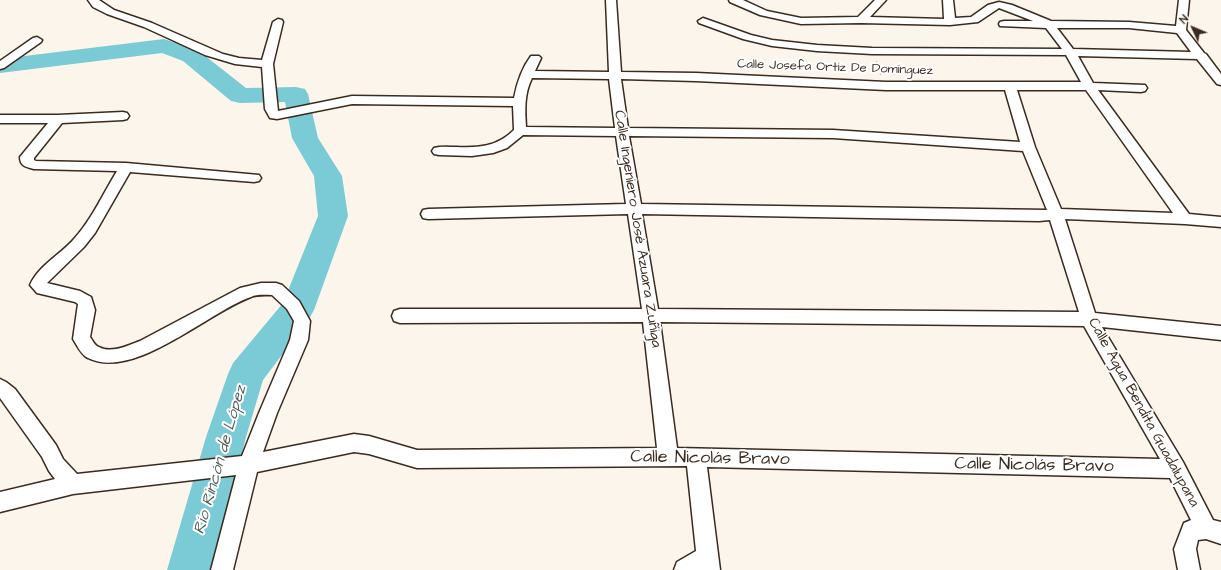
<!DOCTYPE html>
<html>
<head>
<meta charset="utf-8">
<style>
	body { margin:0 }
	#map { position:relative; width:1221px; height:570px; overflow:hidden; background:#fcf5ec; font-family:"Architects Daughter",sans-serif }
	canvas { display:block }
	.north { position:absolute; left:1173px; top:8px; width:40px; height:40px; -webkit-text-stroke:3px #fff; paint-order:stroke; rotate:314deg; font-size:11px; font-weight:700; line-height:16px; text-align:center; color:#3b2a1e }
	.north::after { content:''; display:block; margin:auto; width:14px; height:18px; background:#3b2a1e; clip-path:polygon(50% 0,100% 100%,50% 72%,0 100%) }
</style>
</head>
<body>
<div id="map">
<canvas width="1221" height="570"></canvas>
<div class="north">N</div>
</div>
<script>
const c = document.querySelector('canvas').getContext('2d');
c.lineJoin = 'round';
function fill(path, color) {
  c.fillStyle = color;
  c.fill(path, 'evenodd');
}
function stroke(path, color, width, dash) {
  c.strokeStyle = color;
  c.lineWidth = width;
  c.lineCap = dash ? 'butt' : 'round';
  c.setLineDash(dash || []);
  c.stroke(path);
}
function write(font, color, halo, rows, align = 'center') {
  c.font = font + ' "Architects Daughter",sans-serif';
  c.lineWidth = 4;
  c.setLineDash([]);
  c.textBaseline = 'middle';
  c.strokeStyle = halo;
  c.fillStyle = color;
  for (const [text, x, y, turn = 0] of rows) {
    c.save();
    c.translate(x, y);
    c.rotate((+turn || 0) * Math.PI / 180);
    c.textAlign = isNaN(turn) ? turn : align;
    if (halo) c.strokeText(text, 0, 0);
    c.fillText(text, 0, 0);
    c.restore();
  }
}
fill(new Path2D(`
	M 164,39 L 199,51 L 246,88 L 296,87 L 305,89 L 308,94 L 318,138 L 342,176 L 348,216 L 314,310 L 309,319 L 263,380 L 246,437 L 213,570 L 167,570 L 206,437 L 228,374 L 233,363 L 283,303 L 318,216 L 314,176 L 292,138 L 285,102 L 240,103 L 231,101 L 183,61 L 162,53 L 0,73 L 0,59 Z`), '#7bcbd6');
const minor = new Path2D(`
	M 88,0 L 99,0 L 114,10 L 152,23 L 223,54 L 239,58 L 262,60 L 273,22 L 278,19 L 282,20 L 283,22 L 273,64 L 278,111 L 352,96 L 514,98 C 517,83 522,68 531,56 L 539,56 L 541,58 L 535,71 L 609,72 L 606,0 L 616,0 L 621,72 L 696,73 L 886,82 L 1081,82 L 1066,55 L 872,54 L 817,51 L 772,46 L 743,39 L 699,23 L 698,21 L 703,18 L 751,35 L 772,40 L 817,45 L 872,48 L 1062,49 L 1046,28 L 1000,26 L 999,24 L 1000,22 L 1004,21 L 1033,21 L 999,8 L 978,22 L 950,25 L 861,23 L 801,24 L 760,15 L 730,2 L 729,0 L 743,0 L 767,11 L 801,18 L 858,17 L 875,0 L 886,0 L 870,17 L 944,19 L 943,0 L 953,0 L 955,18 L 971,17 L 988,5 L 999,2 L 1012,5 L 1051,21 L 1129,22 L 1176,26 L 1179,0 L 1189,0 L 1186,30 L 1204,53 L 1206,54 L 1221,74 L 1221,85 L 1217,84 L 1197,59 L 1078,56 L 1093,83 L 1145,85 L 1147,88 L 1145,91 L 1141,92 L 1098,90 L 1189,214 L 1221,217 L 1221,227 L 1185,224 L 1065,219 L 1095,313 L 1221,326 L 1221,340 L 1102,327 L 1183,462 L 1213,520 L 1221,522 L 1221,544 L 1206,539 L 1198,540 L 1196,549 L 1200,570 L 1178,570 L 1174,549 L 1184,523 L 1191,520 L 1170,478 L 707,467 L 720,570 L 674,570 L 677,562 L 696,551 L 687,466 L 417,468 L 369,454 L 354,452 L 257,472 L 233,570 L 211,570 L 236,475 L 73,494 L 0,512 L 0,492 L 55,479 L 49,471 L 42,457 L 0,398 L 0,379 L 6,382 L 15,389 L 56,445 L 63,459 L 77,474 L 242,456 L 259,413 L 290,340 L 294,321 L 287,309 L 272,295 C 265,295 257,294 251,297 C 208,312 134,381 88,358 C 81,355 77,345 73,339 L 78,304 L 75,302 L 37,293 L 30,285 C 39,265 60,255 74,239 C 92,219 103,194 117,171 L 34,169 C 26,167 20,166 20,157 L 48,123 L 0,123 L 0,115 L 58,115 L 123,112 L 127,113 L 129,116 L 127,119 L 123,120 L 62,123 L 34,158 L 34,160 L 36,161 L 126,163 L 259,175 L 261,178 L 259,181 L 254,182 L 130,172 L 95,233 L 84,247 L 47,283 L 80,291 L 91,297 L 95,310 L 90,337 C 93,341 95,346 99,347 C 111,354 129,345 140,341 L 240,288 L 261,283 L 276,283 L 282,285 L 299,301 L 310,321 L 308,340 L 277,413 L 263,452 L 354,434 L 369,436 L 417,450 L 657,448 L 643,322 L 400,323 L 394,321 L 392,316 L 394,311 L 400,309 L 642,309 L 628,214 L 428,219 L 423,218 L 421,214 L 423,210 L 428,209 L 626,204 L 616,136 L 523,135 L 507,148 L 493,153 L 472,156 L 439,155 L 434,154 L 432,151 L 434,148 C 441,146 449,147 456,147 C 478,148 497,147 514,130 L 513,106 L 352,104 L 277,119 L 270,118 L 265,109 L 262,67 L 235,64 L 205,55 L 144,27 L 107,14 L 93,7 ZM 1057,28 L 1129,28 L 1177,33 L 1191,52 L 1073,49 ZM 532,78 L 609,79 L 615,128 L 526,127 C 525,110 524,94 532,78 ZM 621,79 L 696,81 L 886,90 L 1005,90 L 1020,142 L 833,130 L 628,128 ZM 1017,90 L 1086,90 L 1173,213 L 1061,209 L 1035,147 ZM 629,136 L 833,138 L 1023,151 L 1047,210 L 641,204 ZM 642,214 L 1039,221 L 1050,220 L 1079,312 L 658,309 ZM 660,322 L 1084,326 L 1160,459 L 677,448 Z
	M 37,37 L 42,40 L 41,42 L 4,68 L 0,69 L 0,61 L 33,38 Z`);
stroke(minor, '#3b2a1e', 3);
stroke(new Path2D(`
	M 876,62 L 881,74`), '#3b2a1e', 2, [0.5, 2]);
fill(minor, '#fff');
write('13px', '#3b2a1e', '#fff', [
	["Calle Josefa Ortiz De Domínguez",835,68,2]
]);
write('15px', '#3b2a1e', '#fff', [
	["Calle Ingeniero José Azuara Zuñiga",637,229,81],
	["Calle Agua Bendita Guadalupana",1143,413,61]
]);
write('italic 16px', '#4e5a55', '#fff', [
	["Río Rincón de López",221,460,-74]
]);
write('18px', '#3b2a1e', '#fff', [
	["Calle Nicolás Bravo",710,459,1],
	["Calle Nicolás Bravo",1034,466,1]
]);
</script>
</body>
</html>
